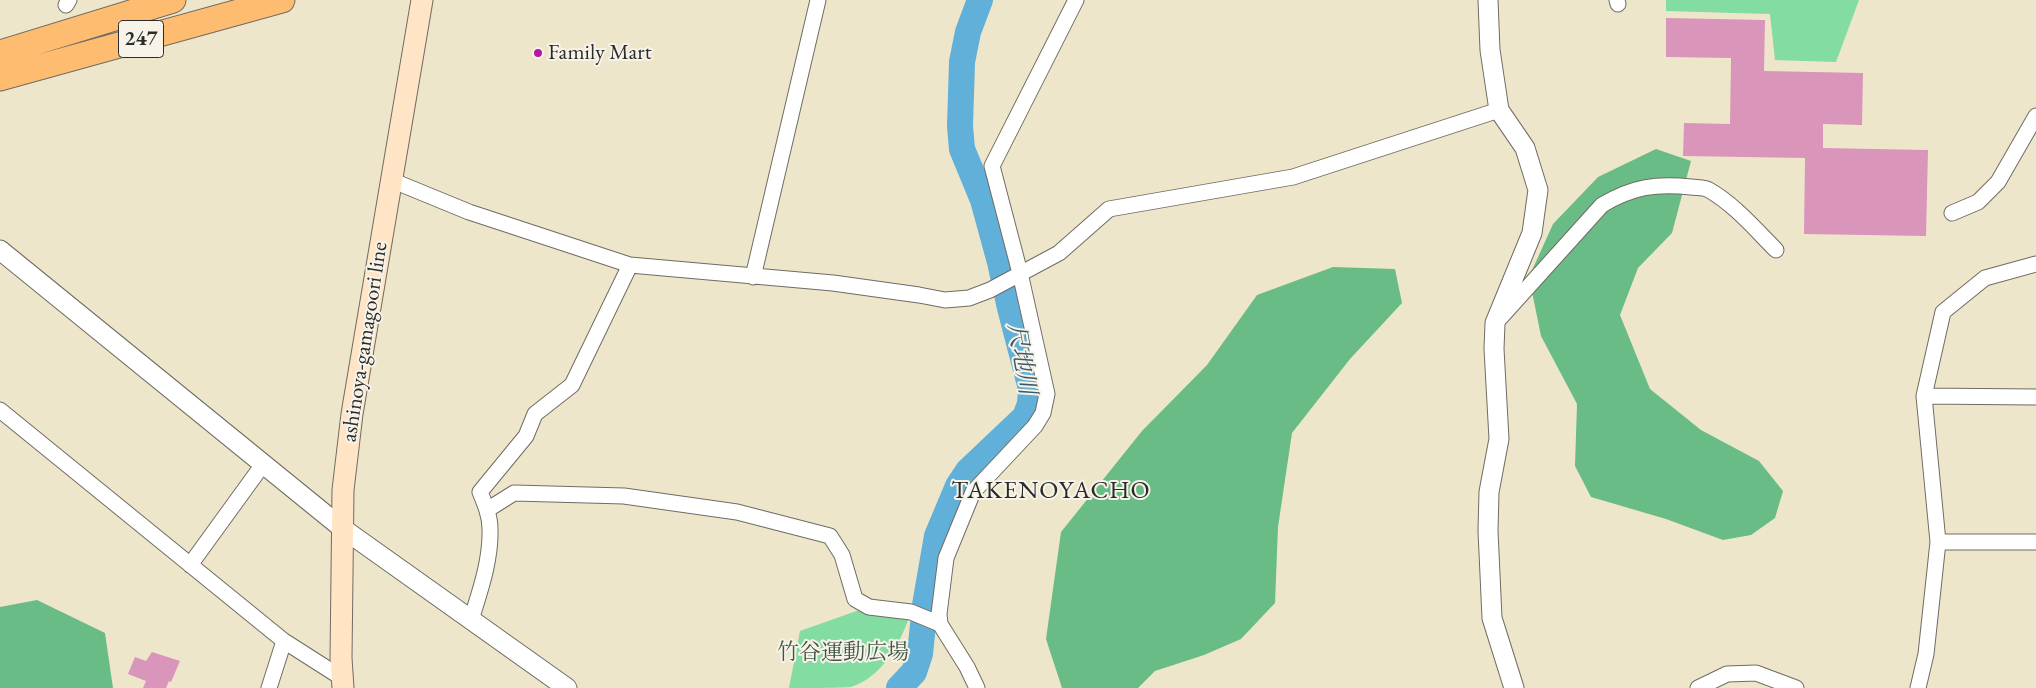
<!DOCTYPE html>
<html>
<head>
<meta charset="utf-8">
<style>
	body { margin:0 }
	canvas { display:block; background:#ede6ca }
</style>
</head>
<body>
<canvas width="2036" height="688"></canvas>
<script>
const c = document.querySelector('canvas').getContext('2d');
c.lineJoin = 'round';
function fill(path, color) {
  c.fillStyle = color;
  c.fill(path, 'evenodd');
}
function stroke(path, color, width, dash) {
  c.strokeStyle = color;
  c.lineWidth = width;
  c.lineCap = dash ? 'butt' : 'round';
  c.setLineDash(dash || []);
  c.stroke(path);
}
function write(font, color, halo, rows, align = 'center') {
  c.font = font + ' "EB Garamond","Noto Serif JP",serif';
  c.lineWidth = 4;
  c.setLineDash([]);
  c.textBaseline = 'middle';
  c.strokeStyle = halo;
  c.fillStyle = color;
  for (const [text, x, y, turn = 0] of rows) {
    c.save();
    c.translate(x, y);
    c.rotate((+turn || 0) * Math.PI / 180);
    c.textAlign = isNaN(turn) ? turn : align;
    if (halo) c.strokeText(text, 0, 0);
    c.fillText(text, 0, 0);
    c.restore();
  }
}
fill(new Path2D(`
	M 1666,0 L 1859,0 L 1836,62 L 1775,60 L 1770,14 L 1666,11 Z
	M 865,608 L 910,615 C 900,644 882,677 851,687 C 838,688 804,688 789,688 L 800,631 Z`), '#83dca1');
fill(new Path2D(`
	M 1656,149 L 1691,161 L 1672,233 L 1638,268 L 1620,315 L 1650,389 L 1701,430 L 1759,461 L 1783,491 L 1775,518 L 1751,535 L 1723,540 L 1666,519 L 1591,497 L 1575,466 L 1577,404 L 1541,336 L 1529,277 L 1553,224 L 1598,177 Z
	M 1333,267 L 1395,269 L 1402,303 L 1350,359 L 1292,433 L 1278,527 L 1275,603 L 1241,639 L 1204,655 L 1155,671 L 1138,688 L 1062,688 L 1046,639 L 1061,532 L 1142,431 L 1207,365 L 1257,295 Z
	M 37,600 L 105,633 L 113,688 L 0,688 L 0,607 Z`), '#6abc87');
stroke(new Path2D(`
	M 899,688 L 914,672 L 920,654 L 925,605 L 937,536 L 958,486 L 968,471 L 1025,417 L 1030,404 L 1031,389 L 1010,308 L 1000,262 L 983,200 L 962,149 L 960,126 L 962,62 L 968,32 L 980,0`), '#60b0da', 26);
fill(new Path2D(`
	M 1666,18 L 1765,20 L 1764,71 L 1863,73 L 1862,125 L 1823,124 L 1823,148 L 1928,150 L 1926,236 L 1804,234 L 1805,158 L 1683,156 L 1684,123 L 1730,124 L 1731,58 L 1666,57 Z
	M 152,652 L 180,661 L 171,682 L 169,681 L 166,688 L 143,688 L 146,681 L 128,674 L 135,657 L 146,661 Z`), '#da95ba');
const minor = new Path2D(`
	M 1617,0 L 1618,4
	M 66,5 L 69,0
	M 391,180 L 469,212 L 630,265 L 833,283 L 919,295 L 945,300 L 969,298 L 990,290 L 1059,253 L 1109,209 L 1293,177 L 1499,110
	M 1952,213 L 1978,202 L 1998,182 L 2036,116
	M 753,277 L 818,0
	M 1501,317 L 1602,205 C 1632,187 1656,183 1691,187 C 1697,188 1704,187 1709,190 C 1735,205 1755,229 1776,250
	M 1924,396 L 2036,397
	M 0,410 L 284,641 L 342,678
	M 487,510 L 514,493 L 624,496 L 737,512 L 830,536 L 842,555 L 855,599 L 869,607 L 911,612 L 940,624
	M 1938,542 L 2036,542
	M 190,565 L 264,463
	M 471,620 C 480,591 491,560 490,529 C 490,516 485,504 480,492 L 526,436 L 535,414 L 572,385 L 630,265
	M 269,688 L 284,641
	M 977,688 L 967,667 L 940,624 L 939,614 L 946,558 L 973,492 L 1035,426 L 1043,413 L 1047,394 L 1020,273 L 992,166 L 1076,0
	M 1698,688 L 1727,674 L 1756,673 L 1796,688
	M 1918,688 L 1926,654 L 1938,542 L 1924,396 L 1943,312 L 1985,278 L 2036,264`);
const tertiary = new Path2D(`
	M 1488,0 L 1490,50 L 1499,110 L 1525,148 L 1538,190 L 1532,233 L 1495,323 L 1494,349 L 1499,439 L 1489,492 L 1488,531 L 1492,618 L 1514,688
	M 0,250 L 342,528 L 567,688`);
const secondary = new Path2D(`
	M 343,688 L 341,658 L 343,490 L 352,414 L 422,0`);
const trunk = new Path2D(`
	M 0,53 L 173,0
	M 0,78 L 282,0`);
stroke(minor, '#6f6c63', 17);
stroke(tertiary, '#6f6c63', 21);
stroke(secondary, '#6f6c63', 23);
stroke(trunk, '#6f6c63', 27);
stroke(minor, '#fff', 15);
stroke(tertiary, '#fff', 19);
stroke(secondary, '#ffe4c6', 21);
stroke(trunk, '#febc70', 25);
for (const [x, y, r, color] of [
	[538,53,5,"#b5179e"]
]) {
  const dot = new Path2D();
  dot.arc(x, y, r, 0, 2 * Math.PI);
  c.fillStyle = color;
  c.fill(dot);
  stroke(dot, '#f7f3e8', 2);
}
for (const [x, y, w] of [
	[141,39,45]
]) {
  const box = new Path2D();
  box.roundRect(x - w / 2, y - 18.5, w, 37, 4);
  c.fillStyle = '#f7f3e8';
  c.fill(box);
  stroke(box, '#2b2b2b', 1);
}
write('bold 21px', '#2b2b2b', null, [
	["247",141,39]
]);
write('22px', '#2b2b2b', '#f7f3e8', [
	["Family Mart",548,53]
], 'left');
write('22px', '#2b2b2b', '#f7f3e8', [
	["ashinoya-gamagoori line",365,342,-81]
]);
write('22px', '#415748', '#f7f3e8', [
	["竹谷運動広場",843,653]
]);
write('italic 24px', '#3e5a68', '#f7f3e8', [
	["尺地川",1021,359,80]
]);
c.letterSpacing = '1px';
write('25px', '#2b2b2b', '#f7f3e8', [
	["TAKENOYACHO",1051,491]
]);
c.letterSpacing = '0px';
</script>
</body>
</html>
